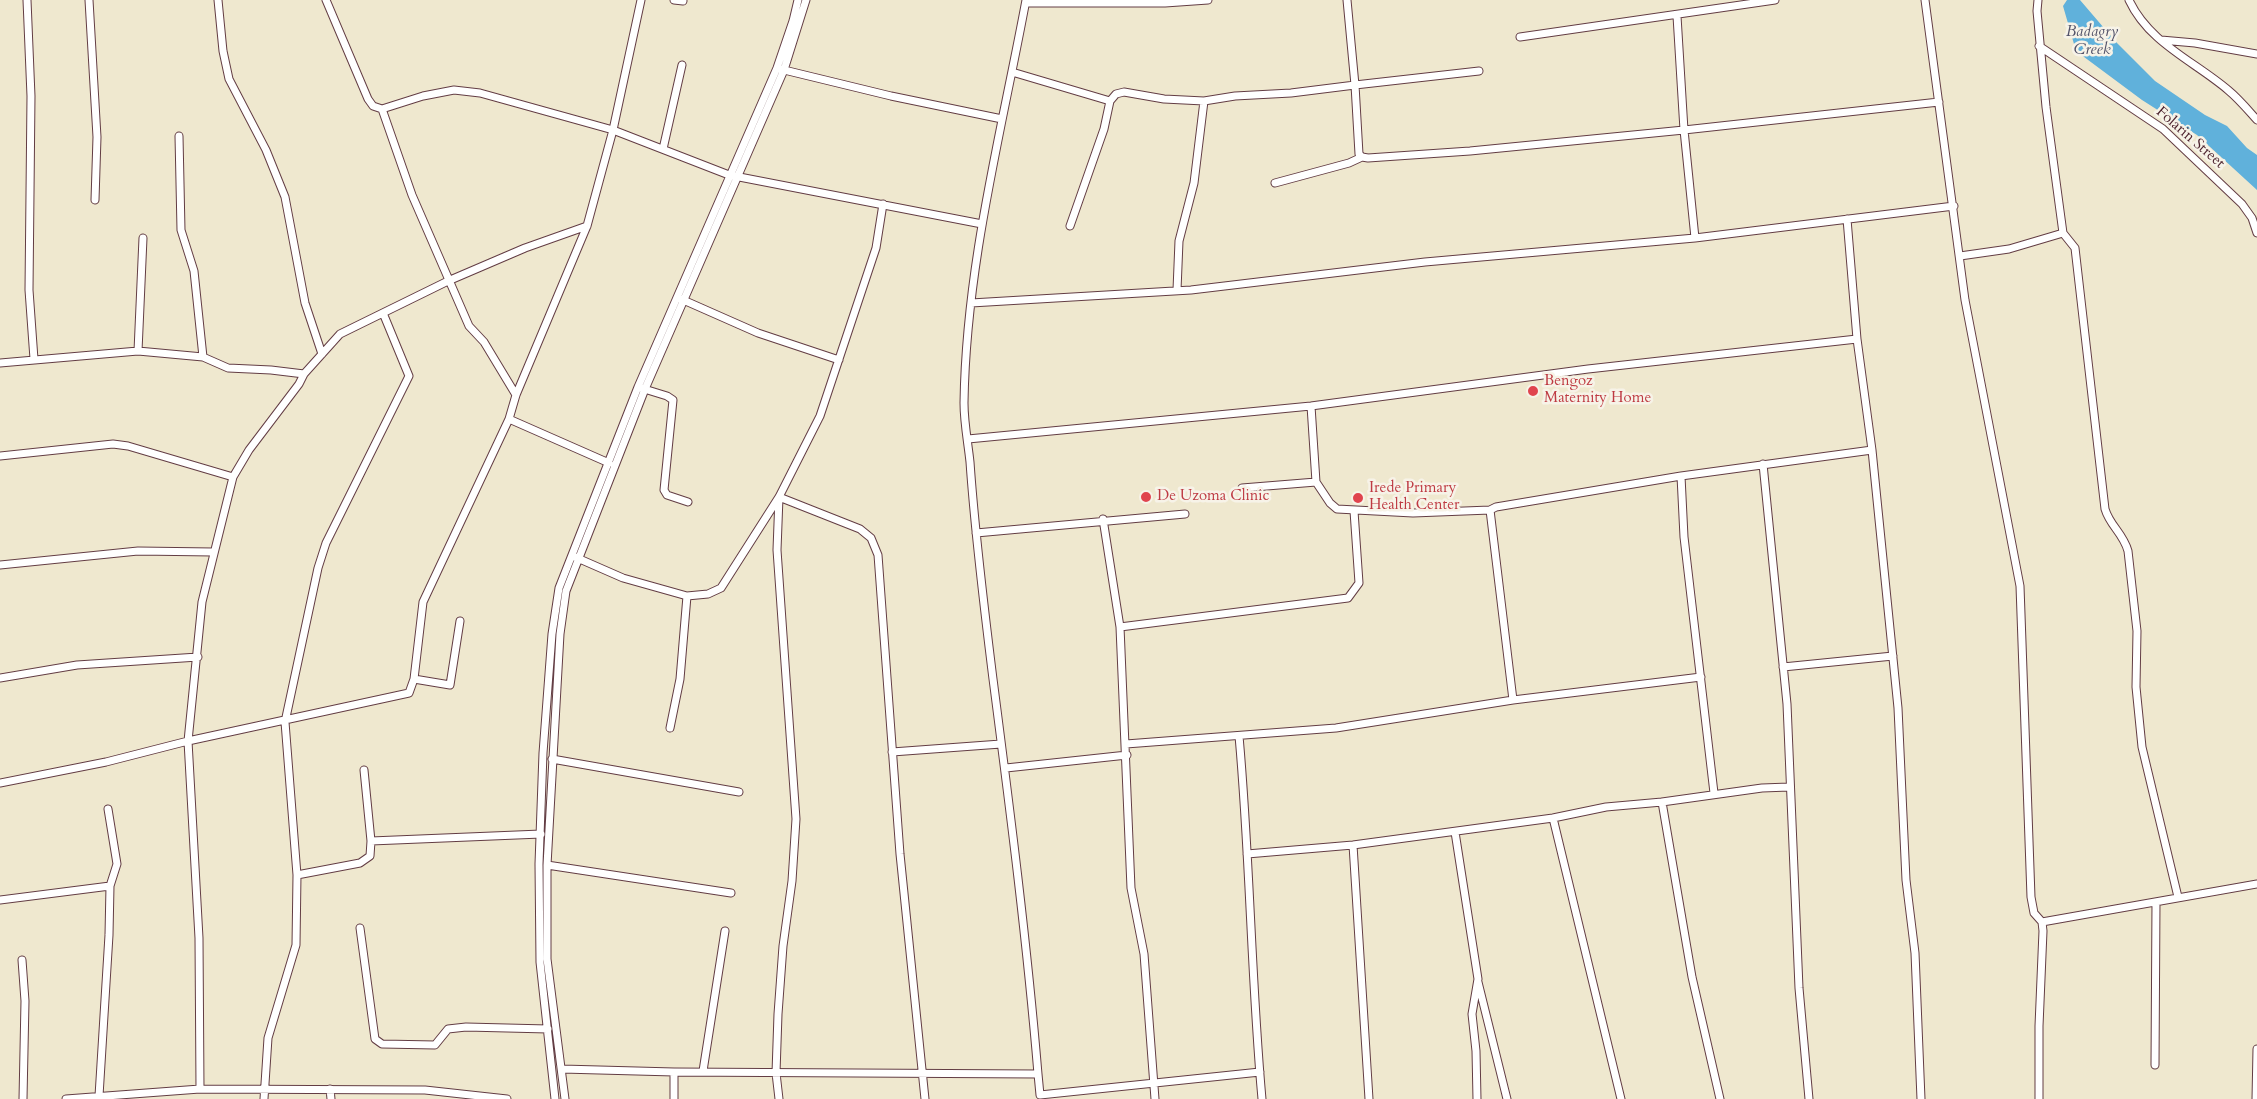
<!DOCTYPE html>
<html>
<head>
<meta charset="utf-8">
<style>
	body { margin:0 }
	canvas { display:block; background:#efe8cf }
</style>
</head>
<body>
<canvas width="2257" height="1099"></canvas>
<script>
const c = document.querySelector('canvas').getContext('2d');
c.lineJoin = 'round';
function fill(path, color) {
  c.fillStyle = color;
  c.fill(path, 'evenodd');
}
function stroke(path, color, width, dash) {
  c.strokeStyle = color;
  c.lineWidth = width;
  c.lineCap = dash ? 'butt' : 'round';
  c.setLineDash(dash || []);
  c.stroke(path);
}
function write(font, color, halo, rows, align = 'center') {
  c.font = font + ' Cardo,serif';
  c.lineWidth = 5;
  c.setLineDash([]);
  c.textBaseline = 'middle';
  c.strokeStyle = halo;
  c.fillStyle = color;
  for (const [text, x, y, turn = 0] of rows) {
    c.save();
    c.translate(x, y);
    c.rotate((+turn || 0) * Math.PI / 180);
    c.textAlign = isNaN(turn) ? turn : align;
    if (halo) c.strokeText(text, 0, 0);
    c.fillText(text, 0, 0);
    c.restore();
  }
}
fill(new Path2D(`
	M 2067,0 L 2080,0 L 2116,42 L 2155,81 L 2205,115 L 2227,126 L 2247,148 L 2257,155 L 2257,190 L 2197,135 L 2142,100 L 2076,51 L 2063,6 Z`), '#60b1db');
const minor = new Path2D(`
	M 27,0 L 31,96 L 29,290 L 34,359
	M 89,0 L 97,137 L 95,200
	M 218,0 L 223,51 L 229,79 L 266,150 L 285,197 L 305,303 L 322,354
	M 326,0 L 368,99 L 373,106 L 382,109 L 423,96 L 454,90 L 480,93 L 613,130 L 729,175 L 982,224
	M 674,0 L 683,1
	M 1026,0 C 1001,134 966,266 964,403 C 964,423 968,443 970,462 C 975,535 984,607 993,679 C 1010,810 1027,942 1038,1074
	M 1925,0 L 1965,300 L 2020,586 L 2031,897 L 2034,913 L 2042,922 L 2043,931 L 2039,1026 L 2039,1099
	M 2038,0 L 2037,11 L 2046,107 L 2063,233 L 2075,248 L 2105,509 C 2110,526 2123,533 2128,551 L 2137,631 L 2136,687 L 2142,747 L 2178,897
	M 2129,0 C 2149,43 2194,61 2228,90 C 2239,99 2248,110 2257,120
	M 1026,3 L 1165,3 L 1208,0
	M 1677,16 L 1684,130 L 1695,238
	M 1520,37 L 1775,0
	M 2161,40 L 2195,43 L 2257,54
	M 2039,46 L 2163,129 L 2242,204 L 2252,218 L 2257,233
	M 780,69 L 891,96 L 1002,119
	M 1479,71 L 1355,85 L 1359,154 L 1362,157 L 1368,158 L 1470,151 L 1684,130 L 1939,102
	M 1012,72 L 1110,101 L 1116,94 L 1124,92 L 1164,99 L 1204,101 L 1235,96 L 1291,93 L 1355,85 L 1347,0
	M 382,109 L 412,195 L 469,326 L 484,342 L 516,395
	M 179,136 L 181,230 L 194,271 L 203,357
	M 663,149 L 682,65
	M 1275,183 L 1349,163 L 1362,157
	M 1847,219 L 1857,339 L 1872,450 L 1898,708 L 1906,880 L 1915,953 L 1921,1099
	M 1070,226 L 1104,129 L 1110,101
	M 1960,256 L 2009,249 L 2063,233
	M 1177,290 L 1179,241 L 1194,183 L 1204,101
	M 681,299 L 758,333 L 839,360
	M 971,303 L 1191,290 L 1425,262 L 1695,238 L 1954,206
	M 383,313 L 409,376 L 326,543 L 318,568 L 285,722 L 297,875 L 360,863 L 370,856 L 371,841 L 541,834
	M 138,351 L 143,238
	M 0,363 L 138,351 L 203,357 L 228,368 L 271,370 L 304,374
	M 641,388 L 667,396 L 673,400 L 664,490 L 667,495 L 688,502
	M 1311,406 L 1316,482 L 1330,503 L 1337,509 L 1413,513 L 1490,510 L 1496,507 L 1681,476 L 1872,450
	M 509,419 L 609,463
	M 968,439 L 1311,406 L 1588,369 L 1857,339
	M 0,456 L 113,444 L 128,446 L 233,477
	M 1763,464 L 1787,704 L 1799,988 L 1809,1099
	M 1681,476 L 1684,537 L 1714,793
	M 1242,488 L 1316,482
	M 779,497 L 860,529 L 871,538 L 878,555 L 900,854 L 925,1099
	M 1490,510 L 1513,700
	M 1103,519 L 1120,627 L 1131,888 L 1144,954 L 1155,1099
	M 976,533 L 1185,514
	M 575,557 L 623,578 L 687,596 L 708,594 L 721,588 L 779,497 L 820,416 L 876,248 L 883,204
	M 0,565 L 138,551 L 213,552
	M 1120,627 L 1348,598 L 1359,583 L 1354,511
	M 1783,667 L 1893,656
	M 0,678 L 77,665 L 198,657
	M 414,679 L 450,685 L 460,621
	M 670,728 L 680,679 L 687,596
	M 1239,736 C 1250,857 1251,978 1262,1099
	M 1126,744 L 1336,728 L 1513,700 L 1701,677
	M 892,752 L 1001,744
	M 552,759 L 739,792
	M 1006,768 L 1127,755
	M 364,770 L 371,841
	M 0,783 L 106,762 L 188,741 L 409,693 L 414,679 L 423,602 L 509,419 L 516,395 L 587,226 L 613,130 L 641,0
	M 1662,802 L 1692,977 L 1720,1099
	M 1553,818 L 1621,1099
	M 1455,832 L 1478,979 L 1472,1014 L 1476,1051 L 1477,1099
	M 1353,845 L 1369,1099
	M 1247,854 L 1353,845 L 1553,818 L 1606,807 L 1662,802 L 1762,788 L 1789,787
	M 547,865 L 731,893
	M 0,900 L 110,886
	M 2042,922 L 2257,884
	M 360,928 L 375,1039 L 382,1044 L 435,1045 L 448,1029 L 466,1027 L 548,1029
	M 22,960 L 25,1001 L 23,1099
	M 1478,982 L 1507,1099
	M 2155,1065 L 2156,902
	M 562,1069 L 674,1072 L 1038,1074 L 1040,1095 L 1260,1072
	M 703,1071 L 725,931
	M 200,1089 L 199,938 L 188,741 L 202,602 L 233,477 L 249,450 L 299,384 L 304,374 L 340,334 L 448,281 L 525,248 L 587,226
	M 330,1089 L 331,1099
	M 99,1096 L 109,935 L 110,886 L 117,864 L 108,809
	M 66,1099 L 200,1089 L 425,1090 L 507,1099
	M 264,1099 L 268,1038 L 296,945 L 297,875
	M 555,1099 L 540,962 L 539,864 L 543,753 L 552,634 L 559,588 L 638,387 L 777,68 L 793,21 L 798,0
	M 565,1099 L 547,959 L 547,865 L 560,634 L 566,591 L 645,389 L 784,70 L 806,0
	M 674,1099 L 674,1072
	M 779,1099 L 776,1073 L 778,1014 L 783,946 L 792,881 L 796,819 L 777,550 L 779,497
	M 2256,1099 L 2257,1049`);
stroke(minor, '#633d44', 9);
stroke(minor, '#fff', 7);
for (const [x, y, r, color] of [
	[1533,391,6,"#e0444e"],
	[1146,497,6,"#e0444e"],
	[1358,498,6,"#e0444e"]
]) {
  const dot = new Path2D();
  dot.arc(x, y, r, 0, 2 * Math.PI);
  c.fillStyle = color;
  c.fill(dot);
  stroke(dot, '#f7f3e8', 2);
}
write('15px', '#4a1f2b', '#f7f3e8', [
	["Folarin Street",2190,138,41]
]);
write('15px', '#be3a42', '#f7f3e8', [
	["Bengoz",1544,382],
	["Maternity Home",1544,399],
	["Irede Primary",1369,489],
	["Health Center",1369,506],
	["De Uzoma Clinic",1157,497]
], 'left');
write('italic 16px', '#525269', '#f7f3e8', [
	["Badagry",2092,32],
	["Creek",2092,50]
]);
</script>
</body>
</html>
